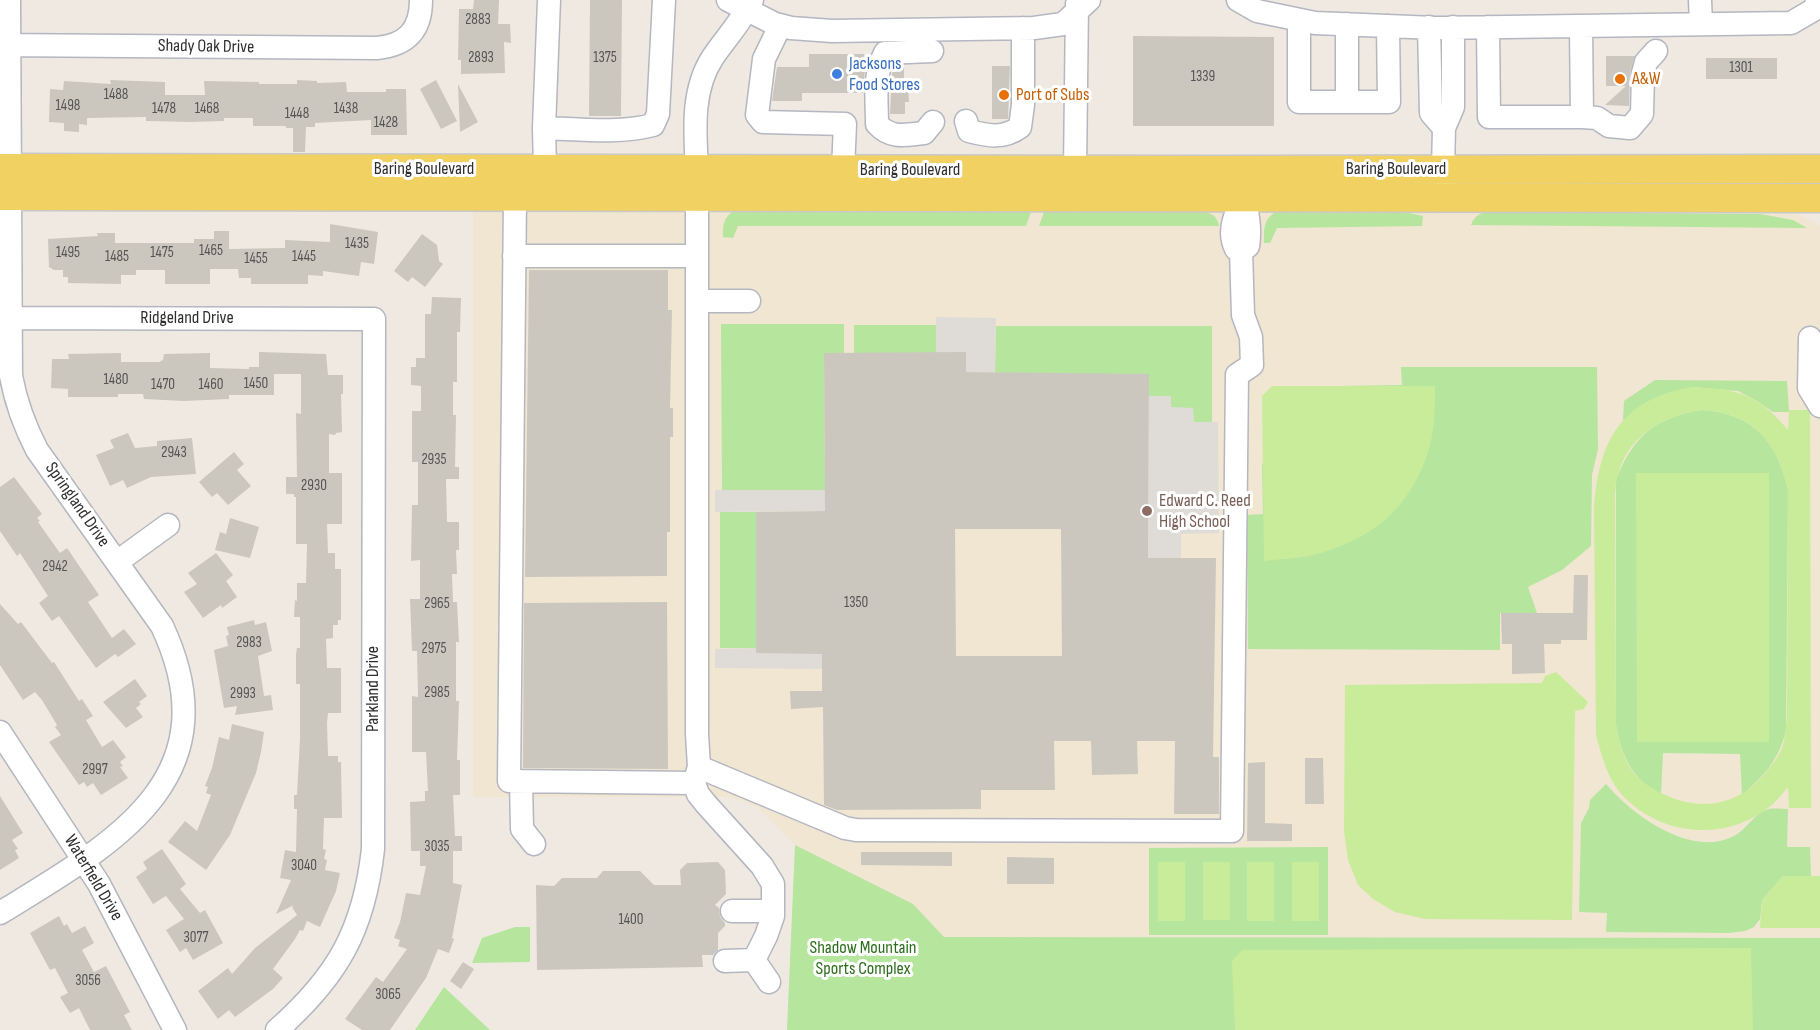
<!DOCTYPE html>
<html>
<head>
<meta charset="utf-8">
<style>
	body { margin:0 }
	canvas { display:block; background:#efe9e1 }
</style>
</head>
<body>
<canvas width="1820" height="1030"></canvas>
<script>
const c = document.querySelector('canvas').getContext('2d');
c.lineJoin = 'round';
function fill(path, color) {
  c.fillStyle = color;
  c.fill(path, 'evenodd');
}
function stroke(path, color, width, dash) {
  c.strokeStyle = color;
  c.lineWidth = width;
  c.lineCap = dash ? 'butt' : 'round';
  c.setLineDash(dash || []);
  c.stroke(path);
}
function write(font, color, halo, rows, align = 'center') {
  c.font = font + ' "Sofia Sans Condensed",sans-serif';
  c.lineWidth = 6;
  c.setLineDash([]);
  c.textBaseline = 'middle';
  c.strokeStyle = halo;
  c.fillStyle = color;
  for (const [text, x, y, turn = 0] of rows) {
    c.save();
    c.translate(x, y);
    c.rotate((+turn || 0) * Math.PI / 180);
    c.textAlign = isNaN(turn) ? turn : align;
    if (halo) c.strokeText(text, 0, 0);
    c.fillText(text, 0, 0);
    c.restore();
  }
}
fill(new Path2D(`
	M 1781,209 L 1804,217 L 1820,226 L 1820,938 L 944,937 L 913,904 L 795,845 L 757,807 L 743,801 L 727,797 L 473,797 L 473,210 Z`), '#f0e6d1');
fill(new Path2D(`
	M 735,210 L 1031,212 L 1026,226 L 738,226 L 733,238 L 723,237 C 723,224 723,218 735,210 Z
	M 1044,212 L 1204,212 C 1213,214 1217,216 1219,226 L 1039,226 Z
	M 1276,212 L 1409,213 L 1423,216 L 1422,226 L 1277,228 L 1270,243 L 1264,243 C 1264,230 1263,219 1276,212 Z
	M 1486,212 L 1760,214 L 1793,220 L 1807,228 L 1471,225 C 1474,217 1478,214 1486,212 Z
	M 721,324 L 844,324 L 844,353 L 824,353 L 825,490 L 722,490 Z
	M 854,325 L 936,325 L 936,353 L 854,353 Z
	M 996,326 L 1212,326 L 1212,422 L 1193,422 L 1171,407 L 1149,396 L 995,372 Z
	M 1401,367 L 1597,367 L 1598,449 L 1592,475 L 1591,546 L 1562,570 L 1528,587 L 1537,613 L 1500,613 L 1500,650 L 1248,649 L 1247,515 L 1263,514 L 1262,465 L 1341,386 L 1402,385 Z
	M 1655,380 L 1787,381 L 1789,412 L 1773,412 L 1757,401 L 1738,391 L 1692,387 L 1623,420 L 1624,401 Z
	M 1701,410 C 1753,413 1777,441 1788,490 L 1786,729 C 1780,759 1764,776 1742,795 L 1740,754 L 1663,753 L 1661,794 C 1633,781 1621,755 1616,725 L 1616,480 C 1633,436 1655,418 1701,410 Z
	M 720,512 L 756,512 L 756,648 L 720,648 Z
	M 1606,784 C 1632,815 1690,857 1732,837 C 1746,831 1754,813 1769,809 C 1775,808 1782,809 1788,809 L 1787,847 L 1810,847 L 1811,876 L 1783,876 L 1762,900 L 1760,919 L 1754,927 L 1745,931 L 1729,933 L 1606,932 L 1607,913 L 1579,912 L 1581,823 L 1589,808 L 1590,800 Z
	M 795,845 L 913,904 L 944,937 L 1820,938 L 1820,1030 L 787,1030 Z
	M 1328,847 L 1328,935 L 1149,935 L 1149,848 Z
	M 515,927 L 530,927 L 530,962 L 472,963 L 482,938 Z
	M 444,987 L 490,1030 L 415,1030 Z`), '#b6e59e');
fill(new Path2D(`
	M 1272,386 L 1435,386 C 1435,407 1435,429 1429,449 C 1411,509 1370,542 1309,556 C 1295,559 1279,559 1264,561 L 1262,396 Z
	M 1692,387 C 1738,389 1758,394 1788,430 L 1789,410 L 1810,410 L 1811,808 L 1789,808 L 1788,787 C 1783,793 1778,799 1773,804 C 1729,842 1664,837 1625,798 C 1608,781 1602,757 1596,735 L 1594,508 C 1599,440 1621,399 1692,387 ZM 1701,410 C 1753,413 1777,441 1788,490 L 1787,717 C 1786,726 1785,736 1783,745 C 1780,755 1773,764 1766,772 C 1740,806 1700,812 1663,794 C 1651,788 1638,780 1631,769 C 1622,755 1619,741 1616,725 L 1615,494 C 1618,443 1654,418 1701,410 Z
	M 1636,473 L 1769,473 L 1769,742 L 1637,742 Z
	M 1556,672 L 1588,702 L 1584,709 L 1575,711 L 1572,920 L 1425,919 L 1395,912 L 1373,899 L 1358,885 L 1348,860 L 1344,831 L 1345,685 L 1542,683 L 1545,676 Z
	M 1158,862 L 1185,862 L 1185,921 L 1158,921 Z
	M 1203,862 L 1230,862 L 1230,920 L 1203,920 Z
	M 1247,862 L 1274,862 L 1274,921 L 1247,921 Z
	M 1292,862 L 1319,862 L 1319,921 L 1292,921 Z
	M 1783,876 L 1820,876 L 1820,928 L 1760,928 L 1762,900 Z
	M 1751,948 L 1753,1030 L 1235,1030 L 1232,961 L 1242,950 Z`), '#c9ec9a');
fill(new Path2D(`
	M 936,317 L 996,318 L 995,372 L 966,372 L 966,353 L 936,353 Z
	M 1149,396 L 1171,396 L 1171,407 L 1193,408 L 1194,422 L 1218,422 L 1219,533 L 1181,534 L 1181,558 L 1148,558 Z
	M 715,490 L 825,490 L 825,511 L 715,512 Z
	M 756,648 L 827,654 L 827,669 L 715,668 L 715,649 Z`), '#dfdcd8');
fill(new Path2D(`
	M 474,0 L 499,0 L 498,24 L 510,24 L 511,43 L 504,42 L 505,73 L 461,74 L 461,60 L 458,60 L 459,9 L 473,9 Z
	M 590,0 L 622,0 L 621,116 L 589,116 Z
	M 1133,36 L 1274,37 L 1274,126 L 1133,126 Z
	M 809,54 L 864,54 L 865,69 L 863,93 L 802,93 L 802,101 L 772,101 L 777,67 L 809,67 Z
	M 1606,56 L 1635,56 L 1630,72 L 1629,106 L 1605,105 L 1626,86 L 1606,86 Z
	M 1706,58 L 1777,58 L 1777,79 L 1706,79 Z
	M 992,66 L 1010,66 L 1008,119 L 992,119 Z
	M 904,68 L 904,87 L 908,87 L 909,102 L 905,102 L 905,114 L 890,114 L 892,73 L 893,69 Z
	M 110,80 L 165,82 L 165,95 L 205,95 L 204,81 L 259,82 L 259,84 L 297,84 L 297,80 L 317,81 L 317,83 L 346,82 L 347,92 L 386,92 L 386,89 L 406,89 L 407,135 L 371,135 L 371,120 L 315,123 L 315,127 L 306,127 L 305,152 L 293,152 L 293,128 L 286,128 L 286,126 L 253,126 L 253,118 L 224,118 L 224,121 L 192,122 L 146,121 L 146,117 L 87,118 L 87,125 L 79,124 L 79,132 L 64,131 L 64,123 L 49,122 L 50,89 L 63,90 L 64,81 L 111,84 Z
	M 436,80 L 457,121 L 441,129 L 420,89 Z
	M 458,84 L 478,122 L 460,132 Z
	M 330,224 L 378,232 L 374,264 L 361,262 L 359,276 L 323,271 L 323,276 L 308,275 L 308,284 L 251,284 L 251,278 L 239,278 L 238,269 L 210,269 L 210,284 L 165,284 L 165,270 L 136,270 L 136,275 L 121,275 L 121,284 L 68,283 L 68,277 L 63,277 L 63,270 L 54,270 L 49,267 L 48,239 L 98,236 L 97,233 L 115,233 L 115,243 L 194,243 L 194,239 L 214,239 L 214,231 L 229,231 L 229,249 L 285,248 L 285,240 L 330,242 Z
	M 422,234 L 437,245 L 439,261 L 443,264 L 425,287 L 412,277 L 408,282 L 394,271 Z
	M 529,270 L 668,270 L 668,310 L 672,310 L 670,408 L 673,408 L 673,437 L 670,437 L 670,532 L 667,532 L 667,576 L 525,577 Z
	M 432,297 L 461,298 L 460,332 L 457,332 L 457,382 L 453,382 L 453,415 L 456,415 L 455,467 L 459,467 L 459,479 L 446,479 L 447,522 L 459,522 L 459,550 L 456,550 L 457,574 L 452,574 L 453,602 L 457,602 L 459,642 L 456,642 L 456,701 L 459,701 L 457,760 L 460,760 L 460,795 L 453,795 L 455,836 L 462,836 L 462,851 L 453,851 L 453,883 L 462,885 L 452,938 L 454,939 L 449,953 L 438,949 L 426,978 L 390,1030 L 362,1030 L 345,1019 L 376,977 L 383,982 L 407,949 L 398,946 L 400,940 L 394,938 L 400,922 L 406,893 L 420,895 L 426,866 L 420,866 L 420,851 L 411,851 L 410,802 L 425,801 L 425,791 L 428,791 L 426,752 L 412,752 L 412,696 L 418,697 L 417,651 L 412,651 L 410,599 L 420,599 L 420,560 L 411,561 L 412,505 L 418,505 L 418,462 L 412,462 L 412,411 L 421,411 L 421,386 L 411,385 L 411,367 L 416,367 L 416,358 L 425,358 L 425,314 L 431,314 Z
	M 259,352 L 326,354 L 328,375 L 343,375 L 343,394 L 341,394 L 342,432 L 336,433 L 335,435 L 329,434 L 329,473 L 342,473 L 342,524 L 327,524 L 328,553 L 335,553 L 335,569 L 341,569 L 341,620 L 338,620 L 338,625 L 333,625 L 333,638 L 326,639 L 327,668 L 341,668 L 341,713 L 328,713 L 327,723 L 328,756 L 338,756 L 338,762 L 341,762 L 342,818 L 324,818 L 323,849 L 326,850 L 324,859 L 327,860 L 325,870 L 340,873 L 336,891 L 320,927 L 307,921 L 303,931 L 300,930 L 295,939 L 273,969 L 283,978 L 273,989 L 235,1017 L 229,1010 L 218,1019 L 198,991 L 228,968 L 232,974 L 255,948 L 297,915 L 292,907 L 294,905 L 276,914 L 291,880 L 280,878 L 285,850 L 296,852 L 297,809 L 294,809 L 294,795 L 297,795 L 300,739 L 300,684 L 296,684 L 296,654 L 297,648 L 300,648 L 300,617 L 294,617 L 295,600 L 297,601 L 297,583 L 306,583 L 307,544 L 296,544 L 296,497 L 294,497 L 294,494 L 286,494 L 286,477 L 297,477 L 296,413 L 301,414 L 301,374 L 274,374 L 274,395 L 229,395 L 229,399 L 184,401 L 144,399 L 143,394 L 118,394 L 118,397 L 68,397 L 68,389 L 51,388 L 52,359 L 69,359 L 68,354 L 121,353 L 121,362 L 159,362 L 163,360 L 164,354 L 210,353 L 210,368 L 249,369 L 249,367 L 259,367 Z
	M 966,352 L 966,372 L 1149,374 L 1148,558 L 1216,558 L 1213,757 L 1219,757 L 1219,814 L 1174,814 L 1175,741 L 1137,741 L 1138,774 L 1092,775 L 1091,741 L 1054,741 L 1055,790 L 981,790 L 981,809 L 837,810 L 824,805 L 823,707 L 791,709 L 790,691 L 822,691 L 822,654 L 756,653 L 756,512 L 825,511 L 824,353 ZM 955,529 L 1061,529 L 1062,656 L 956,656 Z
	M 128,433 L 135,448 L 157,446 L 157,441 L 192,438 L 196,474 L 151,477 L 127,488 L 123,480 L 110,486 L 96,455 L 114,448 L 110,440 Z
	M 234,452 L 244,464 L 237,470 L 251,486 L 228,505 L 217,493 L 212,497 L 199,482 Z
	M 14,477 L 42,514 L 37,518 L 40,521 L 38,522 L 60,553 L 67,548 L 99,595 L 88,602 L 112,638 L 124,629 L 136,644 L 118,657 L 115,654 L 96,668 L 59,616 L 52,621 L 39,603 L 48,596 L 20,553 L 17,556 L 0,531 L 0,487 Z
	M 230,518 L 259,527 L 250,558 L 215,550 L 220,532 L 226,534 Z
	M 216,553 L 233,575 L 226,581 L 237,597 L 222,608 L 221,605 L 203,618 L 184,592 L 197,584 L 188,573 Z
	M 1574,575 L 1588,575 L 1587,640 L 1561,640 L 1561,644 L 1544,644 L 1545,673 L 1512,674 L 1512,644 L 1502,644 L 1501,613 L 1573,613 Z
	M 667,602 L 668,769 L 523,768 L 524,603 Z
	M 0,604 L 18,624 L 21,622 L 52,663 L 54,662 L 79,701 L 82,699 L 93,716 L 86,720 L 102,747 L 113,740 L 126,757 L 120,762 L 123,766 L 120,767 L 128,778 L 101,795 L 93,783 L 87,787 L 84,782 L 79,785 L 49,742 L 61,735 L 55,727 L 57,725 L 42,700 L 35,692 L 23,700 L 0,665 Z
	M 254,620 L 255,625 L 266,622 L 272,651 L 258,656 L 264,696 L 271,695 L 273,710 L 235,715 L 237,706 L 224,708 L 214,650 L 228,646 L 226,636 L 229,635 L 227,627 Z
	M 135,679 L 147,696 L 139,702 L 141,704 L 136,708 L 143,717 L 126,728 L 103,702 Z
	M 232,724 L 264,732 L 261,752 L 256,773 L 230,835 L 206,870 L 168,842 L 185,821 L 197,831 L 211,795 L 206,793 L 208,787 L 205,786 L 212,768 L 219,737 L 229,740 Z
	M 1305,758 L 1323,758 L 1324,804 L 1305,804 Z
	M 1265,762 L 1265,823 L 1292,824 L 1292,841 L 1247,841 L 1248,763 Z
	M 0,796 L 23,833 L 12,840 L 18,849 L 15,850 L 19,858 L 0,870 Z
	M 162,849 L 186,884 L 180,889 L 200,913 L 205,910 L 223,943 L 193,960 L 186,948 L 180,952 L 166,930 L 184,919 L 166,896 L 153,904 L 136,877 L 147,869 L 143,862 Z
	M 861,852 L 952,852 L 952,866 L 861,865 Z
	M 1007,857 L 1054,858 L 1054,884 L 1007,884 Z
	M 718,862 L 725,870 L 726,894 L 715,905 L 719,908 L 720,917 L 725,923 L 725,926 L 718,933 L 718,950 L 713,955 L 702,955 L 703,967 L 537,970 L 536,885 L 554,886 L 562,878 L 597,878 L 603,871 L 640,871 L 654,885 L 681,885 L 680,870 L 687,863 Z
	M 59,916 L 64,926 L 67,924 L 72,933 L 85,926 L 94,943 L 82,950 L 94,972 L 106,966 L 130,1012 L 124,1015 L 132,1030 L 90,1030 L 79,1008 L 70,1013 L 60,997 L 68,993 L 55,968 L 50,970 L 30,933 Z
	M 463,962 L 474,969 L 461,989 L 450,981 Z`), '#cbc7bf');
const minor = new Path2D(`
	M 728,0 L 775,24 L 791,28 L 832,31 L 1034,28 L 1063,24 L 1089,0
	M 1238,0 L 1257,11 L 1315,23 L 1435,28 L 1791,23 L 1815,9 L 1817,0
	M 1700,0 L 1701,24
	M 1299,21 L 1299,102 L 1347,102 L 1347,24
	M 780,26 L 764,59 L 757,115 L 763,122 L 845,124 L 843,170
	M 1429,27 L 1431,113 L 1444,128
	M 1488,27 L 1489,117 L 1582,117 L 1581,27
	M 0,45 L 377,48 C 406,45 421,31 421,0
	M 932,51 L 885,53 C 873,76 877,98 877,124 C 891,139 905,135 924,133 L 933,122
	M 1347,102 L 1389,102 L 1388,26
	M 1582,117 L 1597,118 L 1609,126 L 1630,128 L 1642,114 L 1643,73 L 1646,62 L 1656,51
	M 966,121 L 969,131 C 988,136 1004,139 1020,127 L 1023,105 L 1023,28
	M 544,128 C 579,129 618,134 653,125 L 658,114 L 664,0
	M 545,169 L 544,128 L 549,0
	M 697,170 C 695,132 691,90 713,57 C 726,38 742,21 752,0
	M 1075,170 L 1077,4
	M 1445,185 L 1443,169 L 1444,128 L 1453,107 L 1453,27
	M 515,198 L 509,781 L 694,783 L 699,767
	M 697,198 L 697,301 L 749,301
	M 1241,251 L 1248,246 C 1252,224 1244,203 1243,182
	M 1241,251 L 1236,249 C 1227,231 1235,214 1244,198
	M 514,256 L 697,256
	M 697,301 L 697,734 L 699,767 L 845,828 L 856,830 L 1232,831 L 1237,375 L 1252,365 L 1251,337 L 1243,315 L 1241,251
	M 0,318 L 374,319 L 373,849 C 364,930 338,976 277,1030
	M 1810,338 L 1809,388 L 1820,406
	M 117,562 L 168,525
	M 0,732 L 99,884 L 175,1030
	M 521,781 L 522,829 L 534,844
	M 694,783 L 698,794 L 706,804 L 762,866 L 773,884 L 773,916 L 766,936 L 754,960
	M 732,911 L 773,911
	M 0,913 C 112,844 234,780 162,626 L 37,450 C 24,425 16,403 11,376 L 9,0
	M 754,960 L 769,982
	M 725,961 L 754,960`);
const major = new Path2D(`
	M 0,168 L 1214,170 L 1820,169
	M 0,196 L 1820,198`);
stroke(minor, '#b4b7c1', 25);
stroke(major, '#c9c9c9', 31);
stroke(minor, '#fff', 22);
stroke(major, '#f2d163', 28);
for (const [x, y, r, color] of [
	[837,74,6,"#3f7fe0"],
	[1620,79,6,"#e8710a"],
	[1004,95,6,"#e8710a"],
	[1147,511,6,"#8d6e63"]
]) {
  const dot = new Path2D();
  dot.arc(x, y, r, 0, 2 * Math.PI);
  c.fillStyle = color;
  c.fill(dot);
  stroke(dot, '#fff', 2);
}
write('15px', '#555452', null, [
	["2883",478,20],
	["2893",481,58],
	["1375",605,58],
	["1301",1741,68],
	["1339",1203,77],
	["1488",116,95],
	["1498",68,106],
	["1478",164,109],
	["1468",207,109],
	["1438",346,109],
	["1448",297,114],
	["1428",386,123],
	["1435",357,244],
	["1465",211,251],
	["1495",68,253],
	["1475",162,253],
	["1485",117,257],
	["1445",304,257],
	["1455",256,259],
	["1480",116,380],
	["1450",256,384],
	["1470",163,385],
	["1460",211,385],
	["2943",174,453],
	["2935",434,460],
	["2930",314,486],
	["2942",55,567],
	["1350",856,603],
	["2965",437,604],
	["2983",249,643],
	["2975",434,649],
	["2985",437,693],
	["2993",243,694],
	["2997",95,770],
	["3035",437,847],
	["3040",304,866],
	["1400",631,920],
	["3077",196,938],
	["3056",88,981],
	["3065",388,995]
]);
write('18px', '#2e2e2e', '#fff', [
	["Shady Oak Drive",206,47,1],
	["Baring Boulevard",424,169],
	["Baring Boulevard",1396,169],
	["Baring Boulevard",910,170],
	["Ridgeland Drive",187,318],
	["Springland Drive",77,505,55],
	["Parkland Drive",373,689,-90],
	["Waterfield Drive",93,878,59]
]);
write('18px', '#366cbe', '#fff', [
	["Jacksons",849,64],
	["Food Stores",849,85]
], 'left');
write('18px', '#c56008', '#fff', [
	["A&W",1632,79],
	["Port of Subs",1016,95]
], 'left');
write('18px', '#785e54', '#fff', [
	["Edward C. Reed",1159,501],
	["High School",1159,522]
], 'left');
write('18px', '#2c6e1b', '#fff', [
	["Shadow Mountain",863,948],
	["Sports Complex",863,969]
]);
</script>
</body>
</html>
